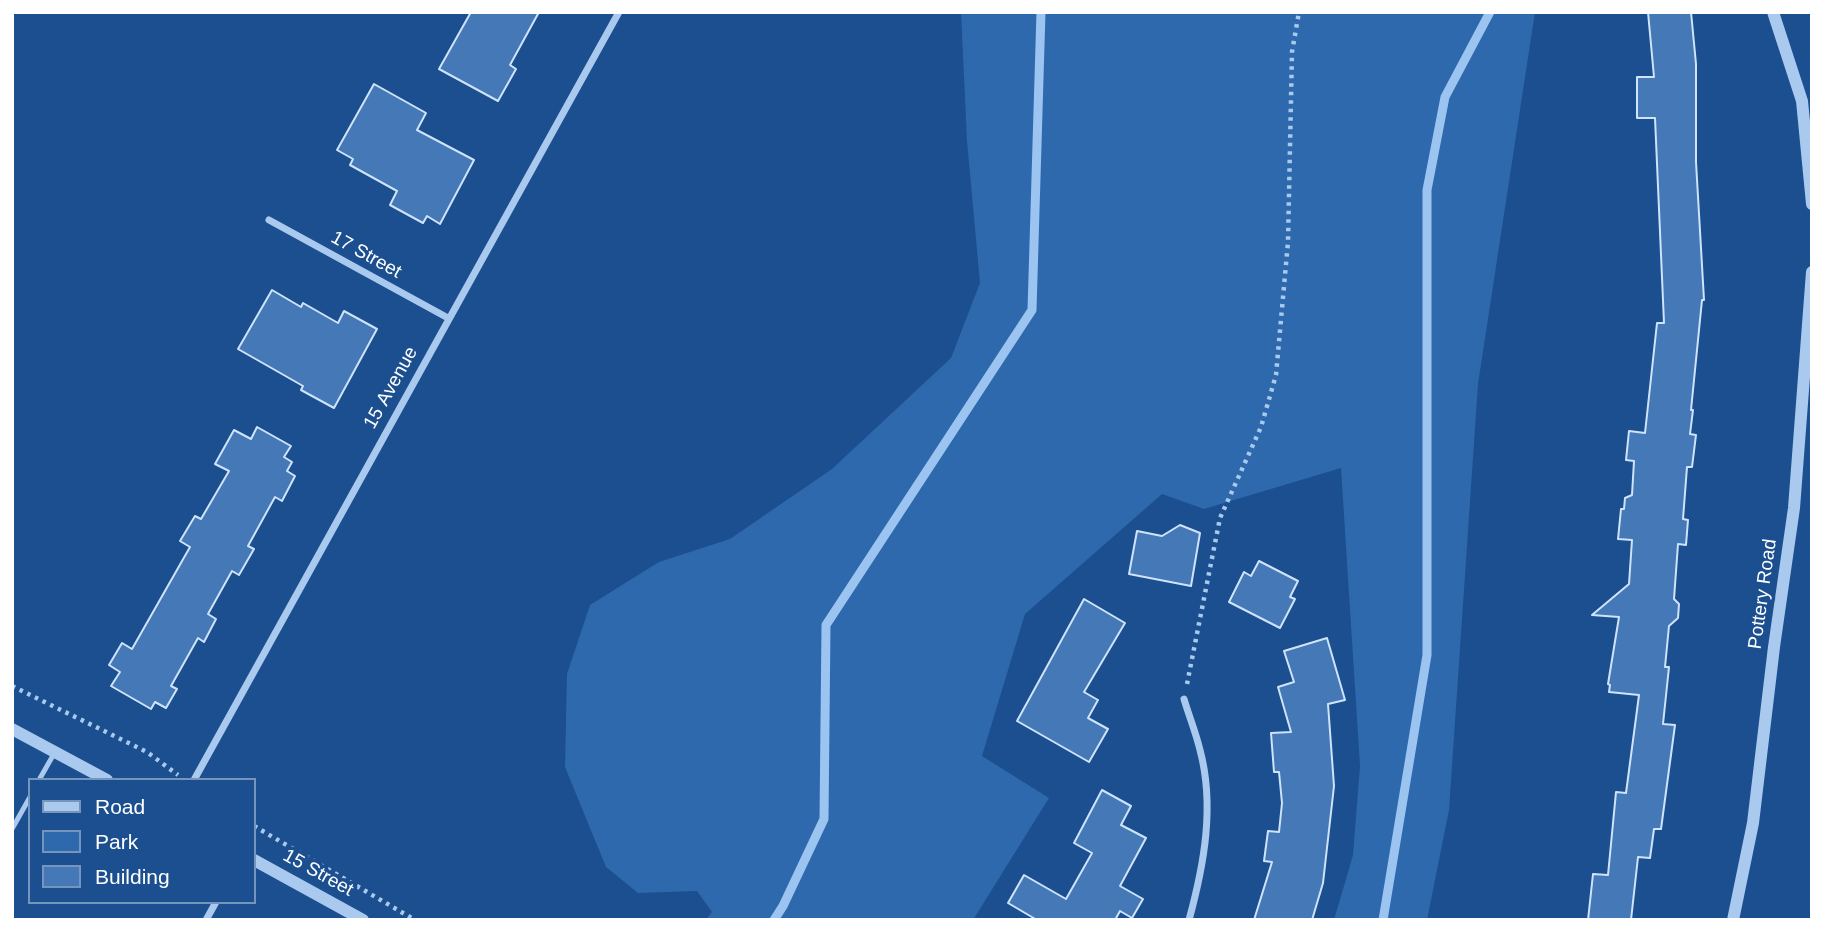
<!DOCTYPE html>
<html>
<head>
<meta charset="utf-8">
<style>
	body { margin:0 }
	#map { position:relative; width:1824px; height:932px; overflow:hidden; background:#1b4f8f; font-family:Arial,sans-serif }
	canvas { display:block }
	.frame { position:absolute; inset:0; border:14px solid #fff; pointer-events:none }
	.legend { position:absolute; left:28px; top:778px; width:228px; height:126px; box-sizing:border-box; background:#1b4f8f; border:2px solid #7695bc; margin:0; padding:9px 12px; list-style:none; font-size:21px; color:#fff }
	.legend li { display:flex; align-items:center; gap:14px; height:35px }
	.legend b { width:35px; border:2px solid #7695bc }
</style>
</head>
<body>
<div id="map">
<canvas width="1824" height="932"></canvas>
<div class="frame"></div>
<ul class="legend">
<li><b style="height:9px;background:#a9c9ee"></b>Road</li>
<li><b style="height:19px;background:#2e69ad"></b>Park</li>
<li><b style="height:19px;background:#4478b7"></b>Building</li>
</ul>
</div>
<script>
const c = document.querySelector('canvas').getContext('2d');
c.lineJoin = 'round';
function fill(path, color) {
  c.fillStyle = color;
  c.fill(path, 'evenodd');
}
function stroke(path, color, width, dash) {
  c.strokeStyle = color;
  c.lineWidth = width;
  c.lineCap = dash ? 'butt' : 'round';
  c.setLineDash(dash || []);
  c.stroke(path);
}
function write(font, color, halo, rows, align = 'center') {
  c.font = font + ' Arial,sans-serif';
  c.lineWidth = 7;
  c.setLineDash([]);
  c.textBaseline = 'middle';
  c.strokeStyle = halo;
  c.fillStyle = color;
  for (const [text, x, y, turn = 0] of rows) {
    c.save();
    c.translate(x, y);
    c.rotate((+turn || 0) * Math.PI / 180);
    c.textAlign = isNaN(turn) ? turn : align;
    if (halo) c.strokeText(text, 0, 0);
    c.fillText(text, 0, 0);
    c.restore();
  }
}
fill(new Path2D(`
	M 961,12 L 1535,12 L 1478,384 L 1449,810 L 1427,920 L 1334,920 L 1353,855 L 1360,766 L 1341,468 L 1204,509 L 1162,494 L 1025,614 L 982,756 L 1049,798 L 973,920 L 706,920 L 712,912 L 697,891 L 638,893 L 606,867 L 565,767 L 567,674 L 590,605 L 659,562 L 730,539 L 832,469 L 951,358 L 980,283 L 967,141 Z`), '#2e69ad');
stroke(new Path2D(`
	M 774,920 L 783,906 L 824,819 L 826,625 L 1032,310 L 1041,12
	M 1383,920 L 1427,655 L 1427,190 L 1445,97 L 1490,12`), '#9cc4f0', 9);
const building = new Path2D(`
	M 471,12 L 539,12 L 510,65 L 516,69 L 498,101 L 439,69 Z
	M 1648,12 L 1691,12 L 1696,64 L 1696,162 L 1704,300 L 1702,300 L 1691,410 L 1693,410 L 1690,434 L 1696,435 L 1692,467 L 1687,467 L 1683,519 L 1688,520 L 1686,545 L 1678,544 L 1674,599 L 1679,604 L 1678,618 L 1669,626 L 1665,667 L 1669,667 L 1663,724 L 1675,725 L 1661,829 L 1654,829 L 1650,858 L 1638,857 L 1631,920 L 1588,920 L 1593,874 L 1608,875 L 1616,792 L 1626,793 L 1639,695 L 1609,692 L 1610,685 L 1608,684 L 1619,617 L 1592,615 L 1629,584 L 1632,540 L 1618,539 L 1621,509 L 1624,509 L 1625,498 L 1632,495 L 1634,461 L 1626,460 L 1629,431 L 1645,433 L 1657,323 L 1664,323 L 1655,118 L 1637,118 L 1637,77 L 1654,77 Z
	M 374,84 L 426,113 L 417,130 L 474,160 L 440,224 L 427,216 L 423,223 L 390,205 L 397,191 L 350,165 L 353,159 L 337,150 Z
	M 272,290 L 301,307 L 303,303 L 338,323 L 344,311 L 377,329 L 334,408 L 301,390 L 303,386 L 238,349 Z
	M 257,427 L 291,446 L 284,457 L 292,462 L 287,471 L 295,476 L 282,501 L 275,497 L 248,546 L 254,549 L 239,575 L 232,571 L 208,614 L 216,619 L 204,642 L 198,638 L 171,686 L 177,689 L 166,708 L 155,702 L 151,709 L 111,686 L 120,672 L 109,665 L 122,643 L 132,649 L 190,547 L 180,541 L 195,516 L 201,519 L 229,471 L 215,464 L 234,430 L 251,439 Z
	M 1180,525 L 1200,533 L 1191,586 L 1129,574 L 1137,531 L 1162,536 Z
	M 1259,561 L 1298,581 L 1290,597 L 1295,599 L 1280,628 L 1229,602 L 1244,572 L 1251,576 Z
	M 1084,599 L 1125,623 L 1084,692 L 1098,700 L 1088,718 L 1108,729 L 1089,762 L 1017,721 Z
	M 1327,638 L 1345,700 L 1328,704 L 1334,786 L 1323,883 L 1312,920 L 1254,920 L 1272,862 L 1264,861 L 1268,831 L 1279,832 L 1282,803 L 1279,772 L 1274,772 L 1271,733 L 1291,732 L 1278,687 L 1294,682 L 1284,651 Z
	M 1102,790 L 1131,806 L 1121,825 L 1146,838 L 1120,886 L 1143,899 L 1132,918 L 1120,911 L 1115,920 L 1037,920 L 1008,903 L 1024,875 L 1066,899 L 1092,853 L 1074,843 Z`);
fill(building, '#4478b7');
stroke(building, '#cfe3fa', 2);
stroke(new Path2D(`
	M 1187,684 L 1220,518 L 1261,427 L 1276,375 L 1288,242 L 1292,52 L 1299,12
	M 12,686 L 147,752 L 178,775
	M 254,826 L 415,920`), '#a9c9ee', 4.5, [3.5, 5]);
stroke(new Path2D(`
	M 39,780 L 55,752
	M 12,829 L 30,797`), '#a9c9ee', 5);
stroke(new Path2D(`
	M 269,220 L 448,318
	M 1184,699 C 1189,716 1196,733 1200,750 C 1215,806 1204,865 1189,920
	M 194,780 L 619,12
	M 206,920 L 216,902`), '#a9c9ee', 7);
stroke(new Path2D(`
	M 1773,12 L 1802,101 L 1812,204
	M 12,729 L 107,780
	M 254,860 L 363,920
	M 1733,920 L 1753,823 L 1774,647 L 1794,508 L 1812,272`), '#a9c9ee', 12);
write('19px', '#fff', '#1b4f8f', [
	["17 Street",366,255,29],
	["15 Avenue",391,388,-61],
	["Pottery Road",1763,594,-82],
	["15 Street",318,873,29]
]);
</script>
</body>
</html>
